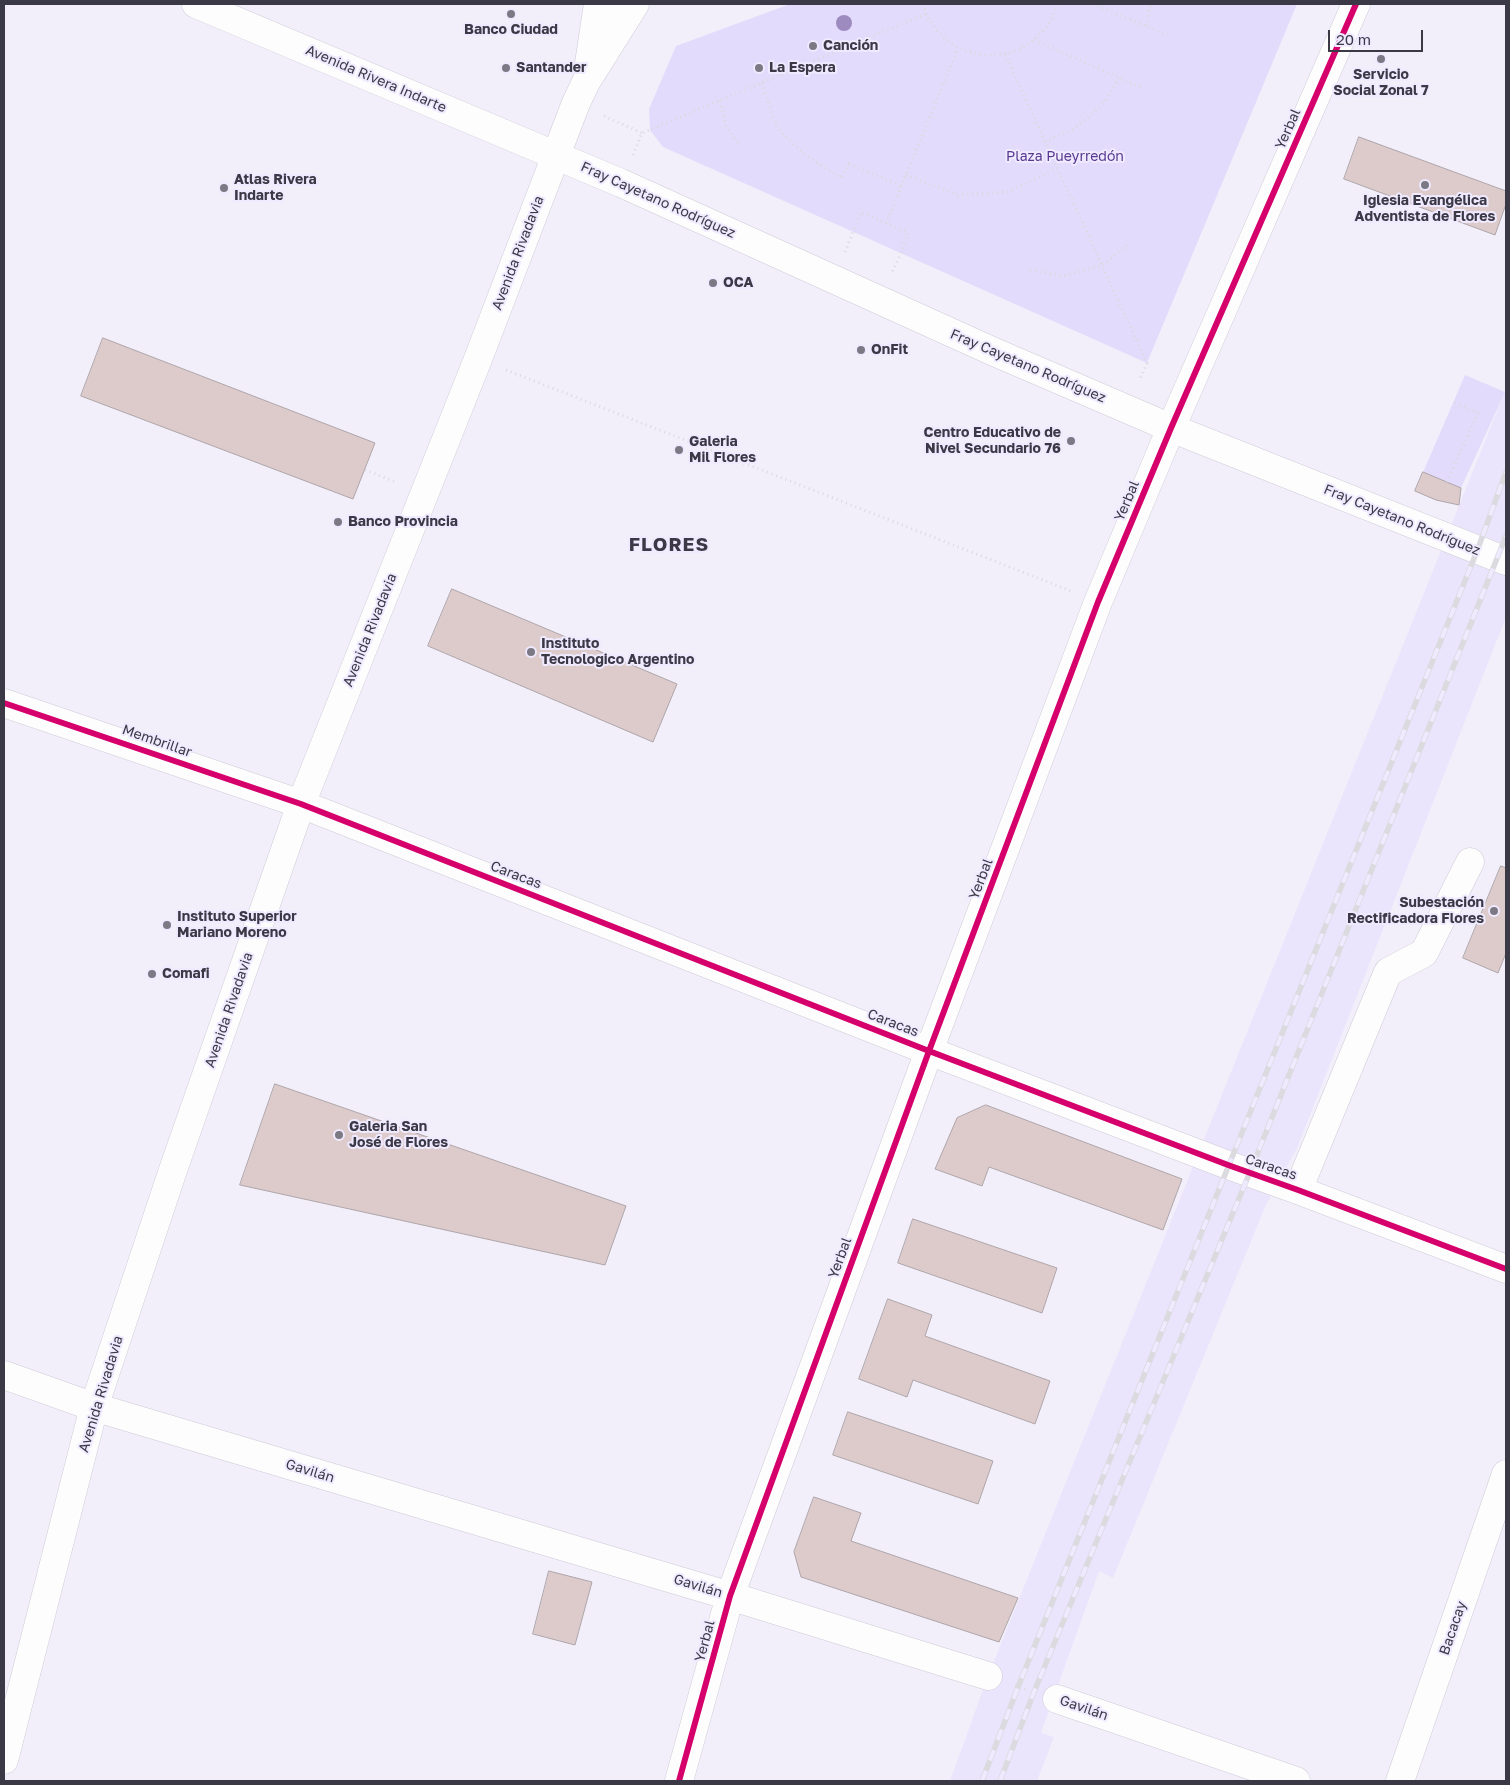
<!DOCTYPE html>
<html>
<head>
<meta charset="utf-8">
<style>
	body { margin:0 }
	#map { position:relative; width:1510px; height:1785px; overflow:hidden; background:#f2effa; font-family:"Golos Text",sans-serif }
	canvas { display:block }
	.frame { position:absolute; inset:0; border:5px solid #3c3946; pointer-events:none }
	.scale { position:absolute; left:1328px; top:30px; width:95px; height:22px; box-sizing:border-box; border:2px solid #3c3946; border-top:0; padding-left:6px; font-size:15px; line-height:18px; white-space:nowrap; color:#3c3946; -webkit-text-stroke:4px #efeaff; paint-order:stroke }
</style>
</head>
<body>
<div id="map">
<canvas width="1510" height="1785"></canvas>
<div class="frame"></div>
<div class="scale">20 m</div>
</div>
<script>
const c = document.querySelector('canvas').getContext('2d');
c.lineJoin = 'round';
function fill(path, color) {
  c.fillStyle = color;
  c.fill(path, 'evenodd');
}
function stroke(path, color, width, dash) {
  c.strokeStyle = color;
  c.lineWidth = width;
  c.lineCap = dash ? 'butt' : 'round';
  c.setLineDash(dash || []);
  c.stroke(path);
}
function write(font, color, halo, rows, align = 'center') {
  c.font = font + ' "Golos Text",sans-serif';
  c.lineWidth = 4;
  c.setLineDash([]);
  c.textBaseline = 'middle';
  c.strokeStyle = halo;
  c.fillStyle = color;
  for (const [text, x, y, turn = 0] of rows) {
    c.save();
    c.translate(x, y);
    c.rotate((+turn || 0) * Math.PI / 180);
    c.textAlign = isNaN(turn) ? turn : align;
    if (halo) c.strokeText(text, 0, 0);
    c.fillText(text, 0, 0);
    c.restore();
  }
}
fill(new Path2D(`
	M 1506,389 L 1506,617 L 1297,1148 L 1265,1207 L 1113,1578 L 1099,1571 L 1041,1733 L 1054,1737 L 1037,1781 L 950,1781 L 988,1676 Z`), '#eae5fc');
fill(new Path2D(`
	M 790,4 L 1297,4 L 1147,363 L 663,147 L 650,130 L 649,109 L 676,46 Z
	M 1465,375 L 1505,392 L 1461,488 L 1436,500 L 1415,491 Z`), '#e3dbfb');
const building = new Path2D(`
	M 1359,137 L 1506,191 L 1506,204 L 1495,235 L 1344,179 Z
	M 103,338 L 375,443 L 353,499 L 81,396 Z
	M 1423,472 L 1461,488 L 1459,505 L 1436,500 L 1415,491 Z
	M 452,589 L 677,684 L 653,742 L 428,646 Z
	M 1501,866 L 1506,868 L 1506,953 L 1498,973 L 1463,958 Z
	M 275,1084 L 626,1206 L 605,1265 L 240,1185 Z
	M 986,1105 L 1182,1179 L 1163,1230 L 989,1167 L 982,1186 L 935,1169 L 957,1118 Z
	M 913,1219 L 1057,1268 L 1042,1313 L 898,1263 Z
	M 888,1299 L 932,1315 L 925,1336 L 1050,1381 L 1035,1424 L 913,1380 L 907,1397 L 859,1379 Z
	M 848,1412 L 993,1461 L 978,1504 L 833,1455 Z
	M 814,1497 L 861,1513 L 851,1541 L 1018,1598 L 999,1642 L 801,1577 L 794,1552 Z
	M 549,1571 L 592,1582 L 575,1645 L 533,1634 Z`);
fill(building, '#ddcbcc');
stroke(building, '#ada5a9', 1);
const minor = new Path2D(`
	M 196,4 L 621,183 L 992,351 L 1171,428 L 1506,561
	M 599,48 L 617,4
	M 4,703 L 301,804 L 929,1051 L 1228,1165 L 1298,1190 L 1506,1269
	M 1298,1190 L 1388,972 L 1424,953 L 1470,862
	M 4,1375 L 94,1407 L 730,1596 L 988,1676
	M 1057,1699 L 1296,1781
	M 679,1781 L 730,1596 L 929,1051 L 1098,602 L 1171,428 L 1356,4
	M 1400,1781 L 1506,1474`);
const major = new Path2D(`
	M 588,70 L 598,4
	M 4,1760 L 94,1407 L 173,1170 L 301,804 L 478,359 L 576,103 L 586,82 L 635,4`);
stroke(minor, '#cecbd6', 29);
stroke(major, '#cecbd6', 29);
stroke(new Path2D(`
	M 923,4 C 937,55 1003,73 1040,34 C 1048,26 1055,15 1057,4
	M 1093,4 L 1167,35
	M 1146,26 L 1151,4
	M 1034,40 L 1143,88
	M 1005,54 L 1147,363 L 1139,381
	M 762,83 L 777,128 L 805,155 L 841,178 L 849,164 L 901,186
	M 720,101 L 726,126 L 740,146
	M 604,116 L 642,133
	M 1045,142 L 1076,128 L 1105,102 L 1119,78
	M 633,155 L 642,133 L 926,14
	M 906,175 L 957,195 L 1008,192 L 1057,168
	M 886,224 L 958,48
	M 845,252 L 861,212 L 908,233 L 901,253 L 892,272
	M 1030,270 L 1064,276 L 1101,266 L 1128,244
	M 506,370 L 1071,591
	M 365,470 L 396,482
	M 1447,482 L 1478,413 L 1453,402
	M 1015,1686 L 1028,1690`), '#dad9dd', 3, [1, 4]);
stroke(minor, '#fdfdfe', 28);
stroke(major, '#fdfdfe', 28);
const rail = new Path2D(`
	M 982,1781 L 1018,1687 L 1477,551 L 1506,472
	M 1000,1781 L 1034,1692 L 1250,1172 L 1506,536`);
stroke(rail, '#dbdade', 5.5);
stroke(rail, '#efeaff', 4, [11]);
stroke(new Path2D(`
	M 4,703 L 301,804 L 929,1051 L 1228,1165 L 1298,1190 L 1506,1269
	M 679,1781 L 730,1596 L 929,1051 L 1098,602 L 1171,428 L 1356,4`), '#d6006c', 6);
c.fillStyle = '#9d8bc0';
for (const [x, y] of [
	[844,23]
]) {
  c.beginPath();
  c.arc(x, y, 8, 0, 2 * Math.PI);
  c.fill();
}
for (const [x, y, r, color] of [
	[511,14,5,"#7c7985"],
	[813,46,5,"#7c7985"],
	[1381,59,5,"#7c7985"],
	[506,68,5,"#7c7985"],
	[759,68,5,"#7c7985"],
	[1425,185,5,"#7c7985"],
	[224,188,5,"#7c7985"],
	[713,283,5,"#7c7985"],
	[861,350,5,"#7c7985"],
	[1071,441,5,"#7c7985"],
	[679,450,5,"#7c7985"],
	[338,522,5,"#7c7985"],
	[531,652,5,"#7c7985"],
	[1494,911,5,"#7c7985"],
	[167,925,5,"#7c7985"],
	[152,974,5,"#7c7985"],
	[339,1135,5,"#7c7985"]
]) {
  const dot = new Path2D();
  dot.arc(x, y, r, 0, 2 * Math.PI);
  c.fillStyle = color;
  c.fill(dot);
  stroke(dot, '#efeaff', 2);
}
write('bold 14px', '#3c3946', '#efeaff', [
	["Banco Ciudad",511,30,"center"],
	["Canción",823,46],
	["Santander",516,68],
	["La Espera",769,68],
	["Servicio",1381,75,"center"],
	["Social Zonal 7",1381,91,"center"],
	["Atlas Rivera",234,180],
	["Indarte",234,196],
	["Iglesia Evangélica",1425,201,"center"],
	["Adventista de Flores",1425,217,"center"],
	["OCA",723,283],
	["OnFit",871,350],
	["Centro Educativo de",1061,433,"right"],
	["Nivel Secundario 76",1061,449,"right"],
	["Galeria",689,442],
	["Mil Flores",689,458],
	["Banco Provincia",348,522],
	["Instituto",541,644],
	["Tecnologico Argentino",541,660],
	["Subestación",1484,903,"right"],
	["Rectificadora Flores",1484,919,"right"],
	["Instituto Superior",177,917],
	["Mariano Moreno",177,933],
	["Comafi",162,974],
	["Galeria San",349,1127],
	["José de Flores",349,1143]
], 'left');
write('14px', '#3c3946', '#efeaff', [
	["Avenida Rivera Indarte",376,79,23],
	["Yerbal",1288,129,-66],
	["Fray Cayetano Rodríguez",658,200,24],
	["Avenida Rivadavia",518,253,-69],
	["Fray Cayetano Rodríguez",1028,366,23],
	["Yerbal",1127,501,-67],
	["Fray Cayetano Rodríguez",1402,520,22],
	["Avenida Rivadavia",370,630,-68],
	["Membrillar",157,741,19],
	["Caracas",516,875,21],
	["Yerbal",981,879,-69],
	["Avenida Rivadavia",229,1010,-71],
	["Caracas",893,1023,21],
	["Caracas",1271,1167,19],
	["Yerbal",840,1258,-70],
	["Avenida Rivadavia",101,1394,-73],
	["Gavilán",310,1471,17],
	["Gavilán",698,1586,17],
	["Bacacay",1453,1628,-71],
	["Yerbal",705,1641,-75],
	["Gavilán",1084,1708,19]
]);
write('14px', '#583990', '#efeaff', [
	["Plaza Pueyrredón",1065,157]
]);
c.letterSpacing = '1px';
write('bold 19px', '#3c3946', '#efeaff', [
	["FLORES",669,545]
]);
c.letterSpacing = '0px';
</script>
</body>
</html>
